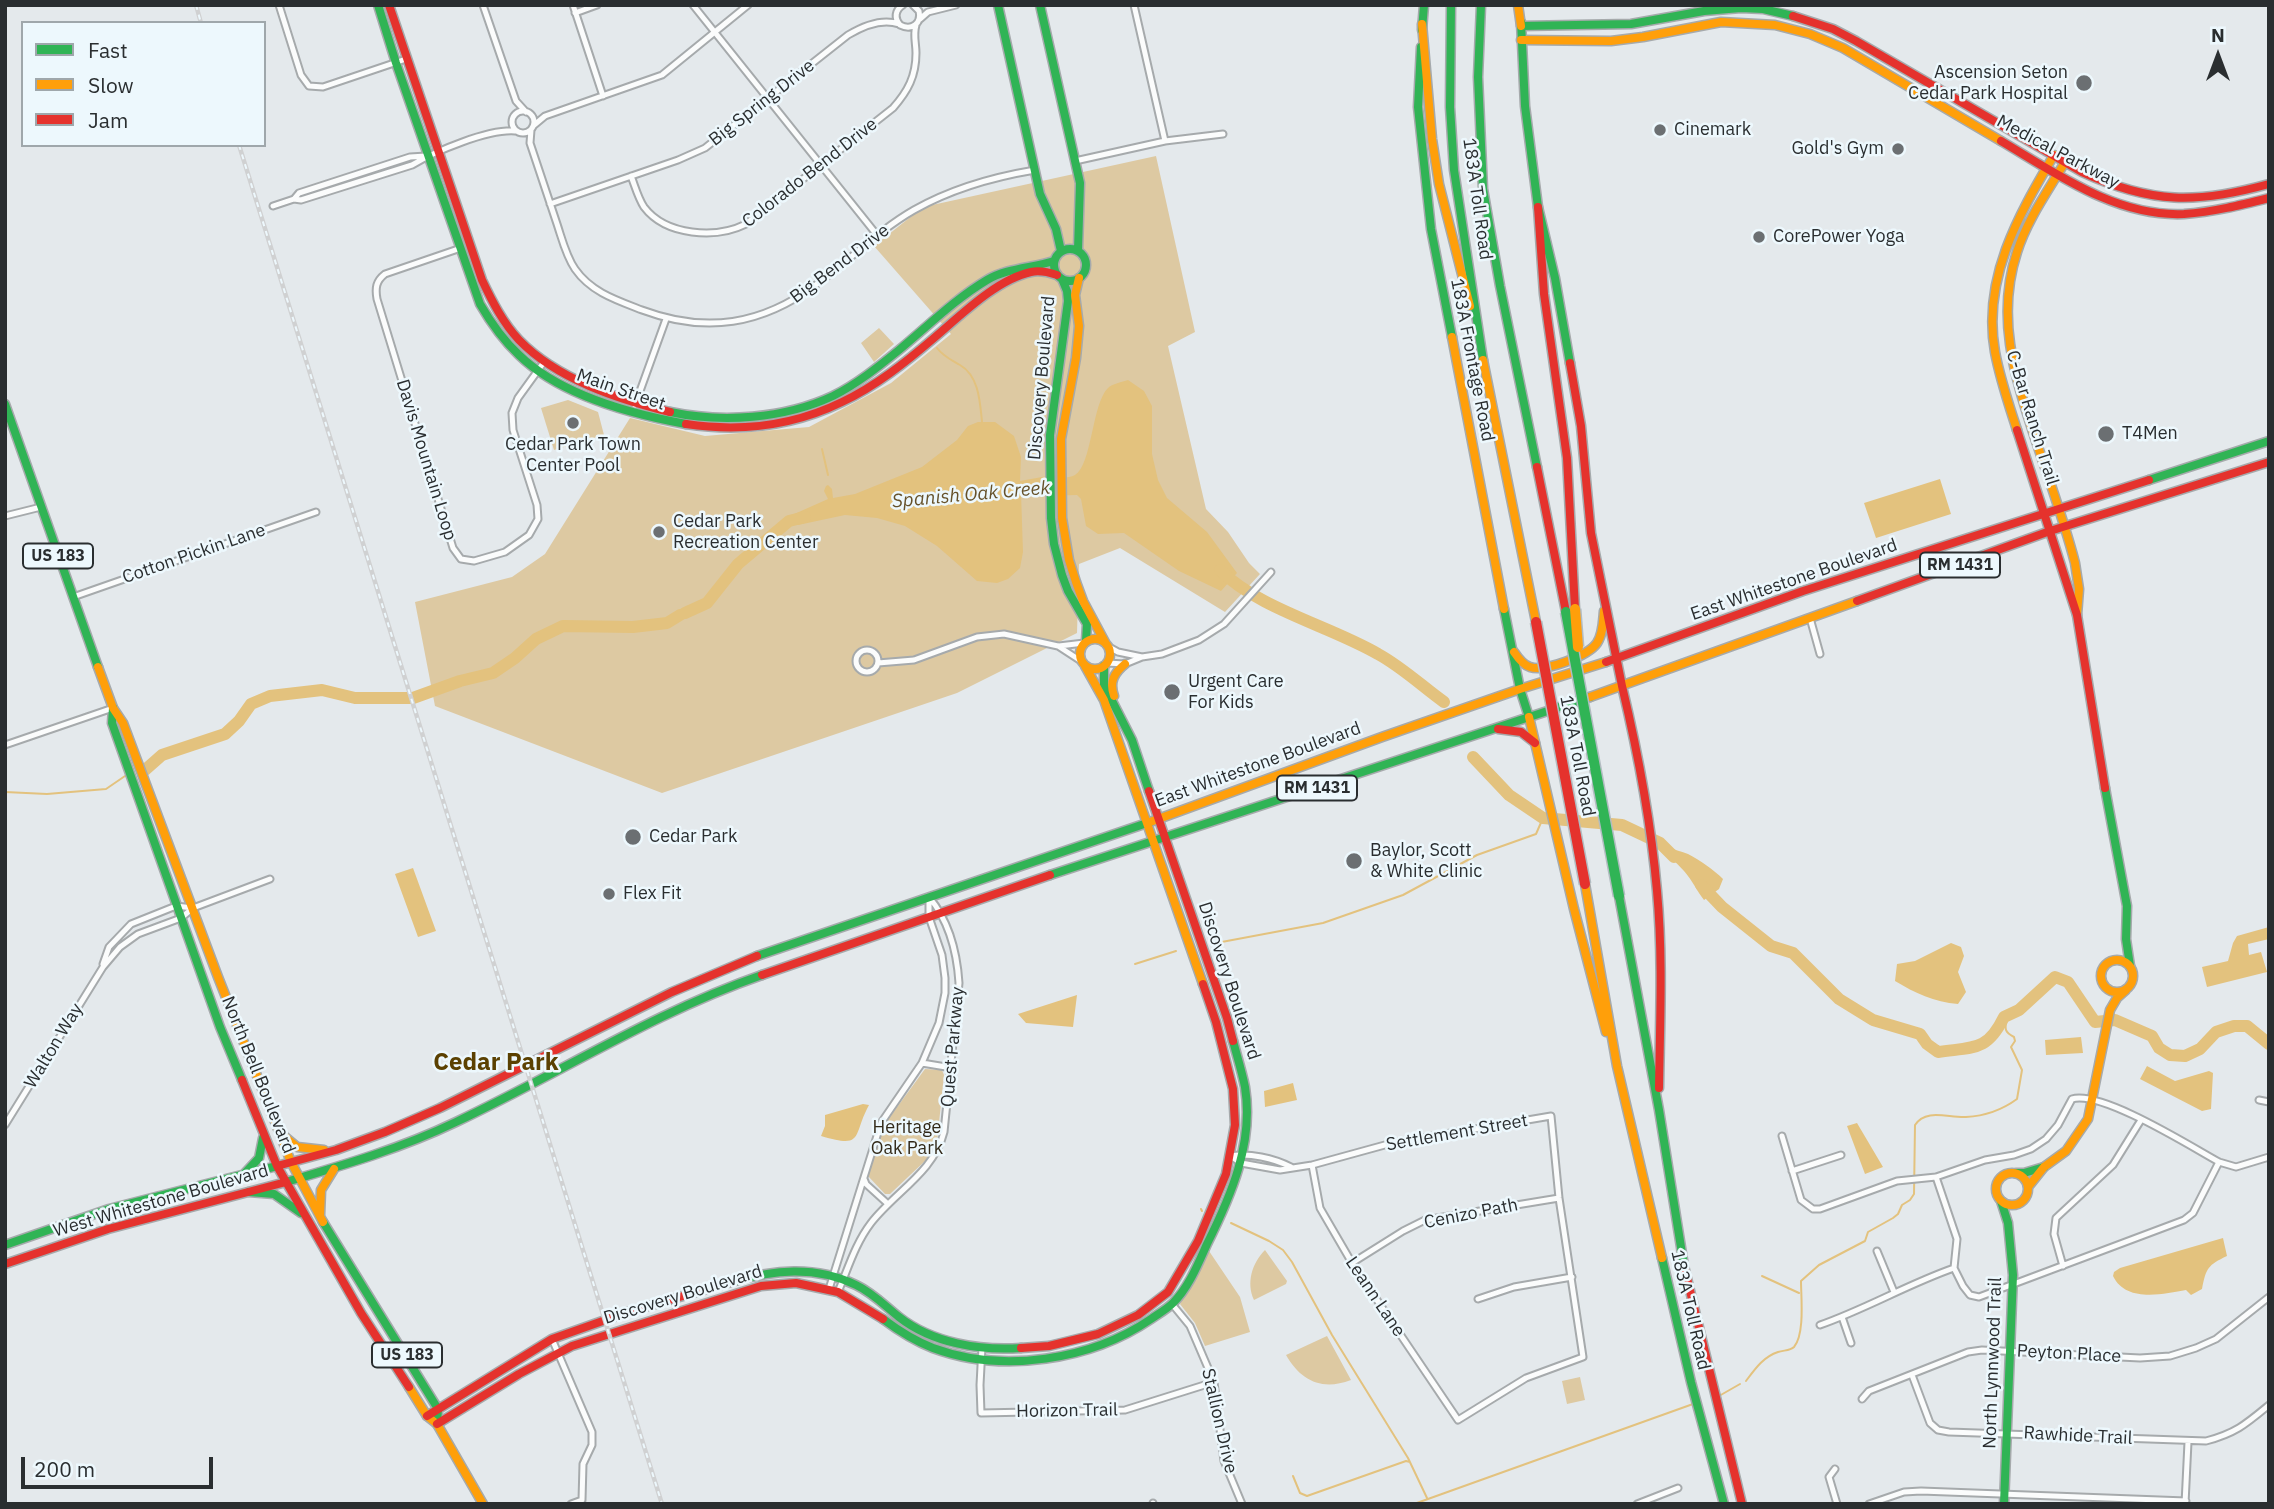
<!DOCTYPE html>
<html>
<head>
<meta charset="utf-8">
<style>
	body { margin:0 }
	#map { position:relative; width:2274px; height:1509px; overflow:hidden; background:#e4e9ec; font-family:"IBM Plex Sans",sans-serif }
	canvas { display:block }
	.frame { position:absolute; inset:0; border:7px solid #2a2e30; pointer-events:none }
	.legend { position:absolute; left:21px; top:21px; width:245px; height:126px; box-sizing:border-box; background:#edf8fd; border:2px solid #9fa7ab; margin:0; padding:9px 12px; list-style:none; font-size:21px; color:#2a2e30 }
	.legend li { display:flex; align-items:center; gap:14px; height:35px }
	.legend b { width:35px; border:2px solid #9fa7ab }
	.north { position:absolute; left:2183px; top:21px; width:70px; height:70px; -webkit-text-stroke:5px #edf8fd; paint-order:stroke; rotate:0deg; font-size:19px; font-weight:700; line-height:28px; text-align:center; color:#2a2e30 }
	.north::after { content:''; display:block; margin:auto; width:24px; height:32px; background:#2a2e30; clip-path:polygon(50% 0,100% 100%,50% 72%,0 100%) }
	.scale { position:absolute; left:21px; top:1457px; width:192px; height:32px; box-sizing:border-box; border:4px solid #2a2e30; border-top:0; padding-left:9px; font-size:21px; line-height:24px; white-space:nowrap; color:#2a2e30; -webkit-text-stroke:5px #edf8fd; paint-order:stroke }
</style>
</head>
<body>
<div id="map">
<canvas width="2274" height="1509"></canvas>
<div class="frame"></div>
<ul class="legend">
<li><b style="height:9px;background:#30b455"></b>Fast</li>
<li><b style="height:9px;background:#ff9f0a"></b>Slow</li>
<li><b style="height:9px;background:#e5322d"></b>Jam</li>
</ul>
<div class="north">N</div>
<div class="scale">200 m</div>
</div>
<script>
const c = document.querySelector('canvas').getContext('2d');
c.lineJoin = 'round';
function fill(path, color) {
  c.fillStyle = color;
  c.fill(path, 'evenodd');
}
function stroke(path, color, width, dash) {
  c.strokeStyle = color;
  c.lineWidth = width;
  c.lineCap = dash ? 'butt' : 'round';
  c.setLineDash(dash || []);
  c.stroke(path);
}
function write(font, color, halo, rows, align = 'center') {
  c.font = font + ' "IBM Plex Sans",sans-serif';
  c.lineWidth = 5;
  c.setLineDash([]);
  c.textBaseline = 'middle';
  c.strokeStyle = halo;
  c.fillStyle = color;
  for (const [text, x, y, turn = 0] of rows) {
    c.save();
    c.translate(x, y);
    c.rotate((+turn || 0) * Math.PI / 180);
    c.textAlign = isNaN(turn) ? turn : align;
    if (halo) c.strokeText(text, 0, 0);
    c.fillText(text, 0, 0);
    c.restore();
  }
}
fill(new Path2D(`
	M 1156,156 L 1195,332 L 1168,346 L 1206,509 L 1228,532 L 1249,563 L 1260,574 L 1225,612 L 1120,548 L 1079,564 L 1077,633 L 957,693 L 662,793 L 435,706 L 415,602 L 512,577 L 545,554 L 630,418 L 705,436 L 809,427 L 891,383 L 951,334 L 874,246 L 923,207 Z
	M 879,328 L 894,344 L 874,362 L 861,343 Z
	M 568,400 L 598,412 L 604,435 L 554,450 L 541,408 Z
	M 925,1069 L 942,1070 L 944,1075 L 937,1142 L 925,1161 L 890,1194 L 885,1194 L 868,1176 L 868,1173 L 881,1129 Z
	M 1265,1250 L 1287,1281 L 1286,1284 L 1254,1300 C 1246,1283 1252,1263 1265,1250 Z
	M 1209,1251 L 1240,1297 L 1250,1332 L 1205,1346 L 1195,1323 L 1180,1304 Z
	M 1327,1336 L 1351,1380 C 1322,1391 1301,1381 1286,1355 Z
	M 1580,1377 L 1585,1400 L 1567,1404 L 1562,1381 Z`), '#ddc9a2');
fill(new Path2D(`
	M 1128,380 L 1144,391 L 1152,406 L 1152,454 L 1158,480 L 1167,498 L 1207,532 L 1237,573 L 1221,591 L 1179,571 L 1124,533 L 1098,534 L 1086,526 L 1081,499 L 1077,495 L 1041,496 L 1021,493 L 1023,552 L 1020,568 L 1008,579 L 997,583 L 977,581 L 937,546 L 905,526 L 877,518 L 845,515 L 798,525 L 789,521 L 792,515 L 828,499 L 824,491 L 826,486 L 828,485 L 832,489 L 833,498 L 855,494 L 922,467 L 957,440 L 968,426 L 978,422 L 995,422 L 1014,436 L 1021,457 L 1020,481 C 1027,480 1035,478 1042,477 C 1052,476 1066,480 1075,475 C 1092,465 1092,403 1108,388 C 1112,384 1122,382 1128,380 Z
	M 1940,479 L 1951,514 L 1876,538 L 1864,503 Z
	M 1666,844 C 1675,851 1678,850 1688,854 C 1700,860 1714,870 1723,879 L 1719,889 L 1704,900 C 1697,891 1692,880 1684,871 C 1676,862 1667,855 1660,845 Z
	M 413,868 L 436,931 L 418,937 L 395,874 Z
	M 2269,927 L 2269,939 L 2248,944 L 2249,955 L 2261,952 L 2267,972 L 2207,987 L 2202,967 L 2228,961 L 2233,943 L 2237,936 Z
	M 1951,943 L 1961,947 L 1964,956 L 1958,972 L 1966,992 L 1958,1004 C 1934,1002 1915,993 1895,981 L 1897,964 L 1915,961 Z
	M 1077,995 L 1073,1027 L 1026,1023 L 1018,1014 Z
	M 2081,1037 L 2083,1053 L 2046,1055 L 2045,1040 Z
	M 2147,1066 L 2175,1081 L 2209,1071 L 2213,1073 L 2211,1109 L 2202,1111 L 2140,1079 Z
	M 1293,1083 L 1297,1100 L 1265,1107 L 1264,1091 Z
	M 863,1104 L 869,1105 C 852,1136 865,1149 821,1136 L 825,1126 L 825,1115 Z
	M 1857,1123 L 1883,1167 L 1865,1174 L 1847,1126 Z
	M 2223,1238 L 2227,1256 C 2208,1265 2206,1268 2202,1289 L 2191,1295 L 2186,1290 C 2163,1294 2126,1303 2113,1276 L 2114,1272 L 2120,1268 Z`), '#e3c27e');
stroke(new Path2D(`
	M 937,348 C 944,357 950,359 960,365 C 979,376 980,402 982,422
	M 822,449 L 828,475
	M 5,792 L 47,794 L 106,789 L 125,776
	M 1211,944 L 1323,923 L 1403,895 L 1477,855 L 1536,834 L 1543,818
	M 1135,964 L 1176,951
	M 1201,1209 L 1202,1211
	M 1231,1223 L 1269,1241 L 1283,1250 L 1292,1262 L 1332,1335 L 1408,1458 L 1427,1498
	M 1762,1276 L 1799,1293
	M 1746,1381 C 1755,1369 1763,1357 1778,1352 C 1784,1350 1790,1351 1794,1347 C 1805,1334 1801,1297 1801,1281 L 1819,1265 L 1865,1241 L 1868,1232 L 1893,1218 L 1898,1214 L 1902,1205 L 1910,1200 L 1914,1194 L 1915,1125 C 1926,1108 1948,1118 1966,1117 C 1985,1116 2002,1110 2017,1099 L 2022,1070 L 2011,1047 L 2015,1041 L 2014,1037 C 2002,1031 2006,1027 2007,1016
	M 1719,1396 L 1740,1384
	M 1293,1476 L 1300,1493 L 1307,1496 L 1406,1461 L 1410,1462
	M 1414,1504 L 1693,1404`), '#e3c27e', 2);
stroke(new Path2D(`
	M 1220,570 C 1259,609 1330,626 1378,654 C 1402,667 1423,687 1444,702
	M 685,613 L 707,603 L 738,564 L 789,521 L 805,517
	M 1473,757 L 1509,795 L 1543,818 L 1622,825 L 1660,843 L 1674,857
	M 145,770 L 162,755 L 225,734 L 239,721 L 251,704 L 270,696 L 322,690 L 355,698 L 413,698 L 460,681 L 493,673 L 515,658 L 536,639 L 563,626 L 633,627 L 667,623 L 680,615
	M 1701,885 L 1722,907 L 1771,946 L 1793,953 L 1839,999 L 1873,1020 L 1920,1034 L 1927,1044 L 1938,1052 C 1973,1047 1987,1052 2004,1017 L 2019,1010 L 2055,977 L 2068,982 L 2095,1022 L 2115,1020 L 2152,1036 L 2159,1048 L 2170,1055 L 2185,1056 L 2200,1049 L 2216,1032 L 2234,1026 L 2247,1026 L 2269,1044`), '#e3c27e', 12);
const street = new Path2D(`
	M 279,5 L 301,75 L 309,86 L 323,87 L 406,59
	M 483,5 L 516,101 L 526,112
	M 573,5 L 603,96
	M 693,5 L 877,235
	M 903,5 C 895,10 894,18 900,25 C 912,31 922,23 919,11 L 913,5
	M 1134,5 L 1165,141
	M 575,13 L 597,5
	M 920,19 L 928,12 L 956,5
	M512 122a11 11 0 1 1 22 0a11 11 0 1 1-22 0Z
	M 533,126 L 545,116 L 662,75 L 748,5
	M 531,130 L 530,143 C 539,170 548,197 557,224 C 562,239 566,256 575,269 C 591,292 616,300 642,310 C 706,334 762,325 817,284 C 850,260 879,230 914,210 C 951,189 993,177 1035,170
	M 1075,161 L 1165,141 L 1223,134
	M 631,176 C 635,186 638,198 644,207 C 666,236 716,239 746,224 L 893,108 C 908,91 916,76 916,53 C 916,43 913,35 916,25
	M 294,199 L 299,193 L 410,157 L 426,156
	M 550,204 L 678,160 L 705,148 L 848,35 C 863,26 882,18 899,24
	M 273,206 L 294,199 L 301,200 L 412,165 C 436,151 488,129 515,131
	M 461,248 L 385,274 C 376,281 375,288 377,299 L 453,548 L 461,559 L 474,561 L 505,552 L 529,535 L 538,519 L 537,505 L 513,430 L 512,413 L 518,398 L 544,362
	M 635,405 L 666,319
	M 5,516 L 41,507
	M 73,597 L 316,512
	M 1810,618 L 1820,654
	M 1059,646 L 1084,643
	M 1109,647 L 1118,652 L 1142,657
	M856 661a11 11 0 1 1 22 0a11 11 0 1 1-22 0Z
	M 878,663 L 914,660 L 977,637 L 1004,634 L 1058,646 L 1081,661
	M 1107,663 L 1125,664 L 1142,657 L 1162,654 L 1199,640 L 1224,624 L 1271,572
	M 5,745 L 113,708
	M 103,964 L 109,947 L 131,924 L 176,906 L 193,908
	M 922,1063 L 952,1068
	M 2259,1100 L 2269,1102
	M 5,1125 L 103,967 L 120,947 L 138,934 L 181,918 L 193,908 L 270,879
	M 1782,1136 L 1801,1200 L 1813,1209 L 1820,1209 L 1897,1181 L 1936,1177 L 1985,1160 L 2014,1155 L 2031,1149 L 2046,1139 L 2058,1125 L 2072,1099 C 2101,1090 2190,1146 2219,1162 L 2236,1167 L 2269,1157
	M 1230,1156 L 1241,1163 L 1280,1170 L 1312,1165 L 1392,1143 L 1551,1116 L 1559,1198 L 1583,1357 L 1526,1378 L 1458,1420 L 1352,1263 L 1320,1208 L 1312,1165
	M 1230,1156 C 1250,1153 1273,1158 1291,1167
	M 1792,1171 L 1841,1155
	M 1936,1177 L 1957,1239 L 1954,1268 L 1963,1286 L 1970,1295 L 1979,1297 L 2184,1220 L 2193,1213 L 2219,1162
	M 864,1179 L 866,1184 L 888,1204
	M 1877,1251 L 1894,1292
	M 1352,1263 L 1403,1231 L 1425,1220 L 1559,1198
	M 2063,1266 L 2054,1234 L 2056,1218 L 2113,1165 L 2141,1120
	M 829,1289 L 881,1123 L 922,1063 L 939,1023 L 945,993 L 945,978 L 942,955 L 929,917 L 929,899
	M 838,1292 C 848,1269 855,1244 871,1223 C 895,1192 934,1172 944,1132 L 959,983 C 957,952 949,921 929,897
	M 1478,1299 L 1514,1287 L 1572,1277
	M 1172,1304 L 1190,1326 L 1214,1382 L 1224,1461 L 1242,1504
	M 1842,1317 L 1851,1343
	M 1820,1325 C 1866,1309 1908,1284 1954,1268
	M 552,1339 L 592,1432 L 592,1445 L 583,1464 L 582,1500 L 571,1504
	M 982,1347 L 980,1385 L 981,1413 L 1125,1410 L 1214,1382
	M 1912,1375 L 1930,1423 L 1938,1430 L 1949,1432 L 2206,1441 C 2236,1433 2246,1424 2269,1405
	M 1862,1399 L 1869,1391 L 1968,1352 L 1982,1350 L 2140,1358 L 2170,1356 L 2196,1348 L 2216,1339 L 2269,1297
	M 1835,1469 L 1829,1477 L 1837,1504
	M 1153,1503 L 1153,1504
	M 1637,1504 L 1678,1488
	M 1869,1504 L 1904,1492 L 1921,1491 L 2186,1501
	M 2185,1504 L 2188,1442`);
const fast = new Path2D(`
	M 378,5 L 396,63 L 480,304 C 491,323 503,340 519,355 C 560,395 631,414 686,424
	M 998,5 L 1040,194 L 1056,229 L 1061,251
	M 1040,5 L 1080,183 L 1078,250
	M 1451,5 L 1450,107 L 1454,170 L 1483,360
	M 1481,5 L 1478,77 L 1483,189 L 1500,286 L 1537,467
	M 1521,22 L 1525,106 L 1538,207 L 1555,278 L 1570,363
	M 1521,26 L 1631,24 L 1704,11 L 1741,8 L 1763,9 L 1793,16
	M 1422,30 L 1424,5
	M 1421,47 L 1418,107 L 1431,229 L 1452,337
	M1054 265a16 16 0 1 1 32 0a16 16 0 1 1-32 0Z
	M 1062,279 L 1067,291 L 1068,301 L 1050,435 L 1051,518 L 1054,544 L 1062,575 L 1068,591 L 1087,624 L 1086,641
	M 5,404 L 98,667
	M 670,412 C 722,423 784,419 833,396 C 857,384 878,367 899,350 C 928,326 955,299 987,280 C 1007,268 1032,268 1054,261
	M 2149,480 L 2269,441
	M 1504,609 L 1520,689 L 1529,717
	M 1104,666 L 1104,685 L 1132,740 L 1149,791
	M 113,708 L 112,723 L 220,1027 L 242,1080
	M 2105,788 L 2127,906 L 2126,939 L 2130,966
	M 1050,875 L 1590,697
	M 1619,896 L 1659,1110 L 1684,1266
	M 757,956 L 1150,822
	M 245,1173 L 259,1158 L 263,1138
	M 2016,1173 L 2024,1173 L 2044,1167
	M 286,1182 C 344,1165 402,1148 456,1122 C 558,1074 655,1012 762,975
	M 249,1192 L 274,1194 L 301,1213
	M 2001,1201 L 2008,1223 L 2013,1275 L 2004,1504
	M 323,1222 L 438,1409 L 437,1424
	M 5,1245 L 109,1209 L 277,1166
	M 1662,1258 L 1691,1382 L 1724,1504
	M 731,1282 C 773,1270 815,1265 856,1285 C 873,1293 885,1306 899,1317 C 932,1343 980,1351 1021,1348
	M 883,1319 C 899,1331 915,1341 933,1348 C 1003,1374 1091,1360 1151,1319 C 1158,1314 1167,1309 1173,1303 C 1189,1287 1198,1264 1207,1244 C 1231,1196 1254,1143 1245,1087 C 1242,1072 1237,1056 1233,1041`);
const slow = new Path2D(`
	M 1518,5 L 1521,26
	M 1422,24 L 1432,139 L 1439,184 L 1470,306
	M 1521,40 L 1611,41 L 1643,37 L 1721,22 L 1775,25 L 1810,34 L 1843,48 L 2001,141
	M 2065,162 C 2048,191 2027,220 2017,252 C 1996,316 2014,374 2034,435 C 2048,477 2064,520 2075,563 L 2079,589 L 2077,615
	M 1079,278 L 1075,295 L 1079,326 L 1076,358 L 1061,439 L 1062,518 L 1069,560 L 1076,582 L 1083,601 L 1106,644
	M 1452,337 L 1504,609
	M 1483,360 L 1536,622
	M 2017,430 C 2009,405 2000,379 1995,352 C 1982,279 2018,216 2054,155
	M1080 654a15 15 0 1 1 30 0a15 15 0 1 1-30 0Z
	M 1514,652 C 1518,658 1523,665 1530,667 C 1545,672 1588,656 1597,643 C 1603,634 1603,622 1604,611
	M 1085,666 L 1104,700 L 1203,984
	M 98,667 L 113,708 L 123,723 L 218,977 L 291,1162 L 323,1222
	M 1114,696 C 1109,682 1114,673 1125,664
	M 1590,697 L 1857,601
	M 1529,717 L 1574,909 L 1606,1032
	M 1150,822 L 1382,737 L 1520,689 L 1606,662
	M 1585,884 L 1617,1066 L 1662,1258
	M2101 976a16 16 0 1 1 32 0a16 16 0 1 1-32 0Z
	M 284,1136 L 297,1147 L 324,1150
	M1996 1189a16 16 0 1 1 32 0a16 16 0 1 1-32 0Z
	M 2028,1187 L 2044,1167 L 2066,1151 L 2088,1119 L 2110,1010 L 2117,998 L 2126,990
	M 320,1215 L 321,1190 L 334,1169
	M 409,1387 L 427,1416 L 437,1424 L 483,1504`);
const jam = new Path2D(`
	M 389,5 L 482,280 C 492,301 503,323 519,340 C 557,379 617,399 670,412
	M 1793,16 L 1833,29 L 1856,41 L 2082,172 C 2151,204 2197,204 2269,184
	M 2001,141 C 2057,174 2116,217 2184,214 C 2213,212 2241,205 2269,198
	M 1538,207 L 1544,294 L 1567,458 L 1575,609
	M 1570,363 L 1581,426 L 1591,533 L 1622,686
	M 686,424 C 740,432 793,426 842,402 C 876,386 906,362 934,338 C 960,316 997,279 1031,272 C 1040,270 1048,272 1057,275
	M 2017,430 L 2077,615 L 2105,788
	M 1537,467 L 1566,612
	M 1857,601 L 2050,531 L 2269,462
	M 1606,662 L 1803,591 L 2149,480
	M 1622,686 C 1638,753 1651,822 1657,891 C 1663,956 1660,1022 1659,1088
	M 1498,729 L 1521,732 L 1535,743
	M 1149,791 L 1227,1018 L 1233,1041
	M 762,975 L 1050,875
	M 242,1080 L 277,1166 L 361,1313 L 409,1387
	M 277,1166 L 336,1150 L 385,1132 L 440,1108 L 672,992 L 757,956
	M 5,1264 L 108,1229 L 286,1182
	M 1684,1266 L 1742,1504
	M 1021,1348 L 1049,1346 L 1098,1334 L 1138,1315 L 1168,1292 L 1198,1241 L 1226,1174 L 1235,1125 L 1233,1089 L 1216,1022 L 1203,984
	M 427,1416 L 552,1339 L 628,1312 L 731,1282
	M 437,1424 L 519,1374 L 572,1346 L 761,1286 L 796,1283 L 838,1292 L 883,1319`);
stroke(street, '#a6aaac', 9);
stroke(fast, '#a6aaac', 11);
stroke(slow, '#a6aaac', 11);
stroke(jam, '#a6aaac', 11);
stroke(street, '#fbfcfc', 5);
stroke(fast, '#30b455', 8);
stroke(slow, '#ff9f0a', 8);
stroke(jam, '#e5322d', 8);
const rail = new Path2D(`
	M 196,5 L 201,23
	M 239,145 L 662,1504`);
stroke(rail, '#d0d1d2', 4.5);
stroke(rail, '#edf8fd', 2, [5]);
const fastBridge = new Path2D(`
	M 1566,612 L 1619,896`);
const slowBridge = new Path2D(`
	M 1575,609 L 1578,647`);
const jamBridge = new Path2D(`
	M 1536,622 L 1585,884`);
stroke(fastBridge, '#b2bcc1', 13, []);
stroke(slowBridge, '#b2bcc1', 13, []);
stroke(jamBridge, '#b2bcc1', 13, []);
stroke(fastBridge, '#30b455', 10);
stroke(slowBridge, '#ff9f0a', 10);
stroke(jamBridge, '#e5322d', 10);
for (const [x, y, r, color] of [
	[2084,83,9,"#6b6f72"],
	[1660,130,7,"#6b6f72"],
	[1898,149,7,"#6b6f72"],
	[1759,237,7,"#6b6f72"],
	[573,423,7,"#6b6f72"],
	[2106,434,9,"#6b6f72"],
	[659,532,7,"#6b6f72"],
	[1172,692,9,"#6b6f72"],
	[633,837,9,"#6b6f72"],
	[1354,861,9,"#6b6f72"],
	[609,894,7,"#6b6f72"]
]) {
  const dot = new Path2D();
  dot.arc(x, y, r, 0, 2 * Math.PI);
  c.fillStyle = color;
  c.fill(dot);
  stroke(dot, '#edf8fd', 2.5);
}
for (const [x, y, w] of [
	[58,556,70],
	[1960,565,80],
	[1317,788,80],
	[407,1355,70]
]) {
  const box = new Path2D();
  box.roundRect(x - w / 2, y - 12.5, w, 25, 5);
  c.fillStyle = '#edf8fd';
  c.fill(box);
  stroke(box, '#2a2e30', 2);
}
write('bold 16px', '#2a2e30', null, [
	["US 183",58,556],
	["RM 1431",1960,565],
	["RM 1431",1317,788],
	["US 183",407,1355]
]);
write('18px', '#2a2e30', '#edf8fd', [
	["Ascension Seton",2068,73,"right"],
	["Cedar Park Hospital",2068,94,"right"],
	["Cinemark",1674,130],
	["Gold's Gym",1884,149,"right"],
	["CorePower Yoga",1773,237],
	["T4Men",2122,434],
	["Cedar Park Town",573,445,"center"],
	["Center Pool",573,466,"center"],
	["Cedar Park",673,522],
	["Recreation Center",673,543],
	["Urgent Care",1188,682],
	["For Kids",1188,703],
	["Cedar Park",649,837],
	["Baylor, Scott",1370,851],
	["& White Clinic",1370,872],
	["Flex Fit",623,894]
], 'left');
write('18px', '#2a2e30', '#edf8fd', [
	["Big Spring Drive",762,103,-38],
	["Medical Parkway",2058,152,28],
	["Colorado Bend Drive",810,173,-38],
	["183A Toll Road",1477,199,82],
	["Big Bend Drive",840,264,-37],
	["183A Frontage Road",1472,360,79],
	["Discovery Boulevard",1042,378,-85],
	["Main Street",621,390,19],
	["C-Bar Ranch Trail",2032,418,73],
	["Davis Mountain Loop",426,460,73],
	["Cotton Pickin Lane",194,554,-19],
	["East Whitestone Boulevard",1794,580,-19],
	["183A Toll Road",1577,756,79],
	["East Whitestone Boulevard",1258,765,-20],
	["Discovery Boulevard",1229,981,72],
	["Walton Way",54,1046,-59],
	["Quest Parkway",953,1047,-85],
	["North Bell Boulevard",258,1075,68],
	["Settlement Street",1457,1133,-10],
	["West Whitestone Boulevard",161,1201,-16],
	["Cenizo Path",1471,1214,-11],
	["Discovery Boulevard",683,1295,-17],
	["Leann Lane",1375,1297,56],
	["183A Toll Road",1690,1310,77],
	["Peyton Place",2069,1354,3],
	["North Lynnwood Trail",1993,1363,-88],
	["Horizon Trail",1067,1411,-1],
	["Stallion Drive",1219,1421,77],
	["Rawhide Trail",2078,1436,3]
]);
write('18px', '#322918', '#edf8fd', [
	["Heritage",907,1128],
	["Oak Park",907,1149]
]);
write('italic 19px', '#665129', '#edf8fd', [
	["Spanish Oak Creek",971,495,-5]
]);
write('bold 24px', '#5b4102', '#edf8fd', [
	["Cedar Park",496,1063]
]);
</script>
</body>
</html>
